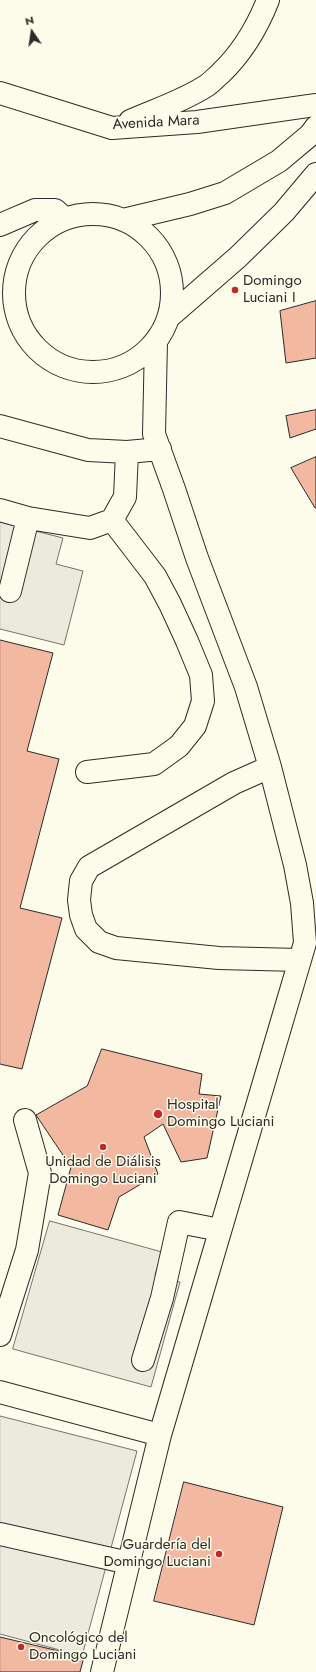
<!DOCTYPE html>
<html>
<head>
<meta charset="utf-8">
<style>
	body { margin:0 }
	#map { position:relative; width:316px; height:1672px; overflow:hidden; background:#fdfbea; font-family:Jost,sans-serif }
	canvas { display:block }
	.north { position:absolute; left:12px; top:12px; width:40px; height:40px; -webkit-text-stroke:3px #fdfbea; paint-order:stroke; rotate:347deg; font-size:11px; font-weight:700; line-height:16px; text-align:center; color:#2b2b2b }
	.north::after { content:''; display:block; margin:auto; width:14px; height:18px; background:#2b2b2b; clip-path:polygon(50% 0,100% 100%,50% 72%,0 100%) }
</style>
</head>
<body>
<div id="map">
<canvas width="316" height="1672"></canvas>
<div class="north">N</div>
</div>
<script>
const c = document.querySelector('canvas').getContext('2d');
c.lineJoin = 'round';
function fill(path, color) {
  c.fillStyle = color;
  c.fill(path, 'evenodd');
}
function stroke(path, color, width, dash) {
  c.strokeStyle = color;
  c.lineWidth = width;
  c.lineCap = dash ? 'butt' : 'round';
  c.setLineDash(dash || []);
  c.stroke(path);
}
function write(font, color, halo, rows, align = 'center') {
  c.font = font + ' Jost,sans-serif';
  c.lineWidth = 3;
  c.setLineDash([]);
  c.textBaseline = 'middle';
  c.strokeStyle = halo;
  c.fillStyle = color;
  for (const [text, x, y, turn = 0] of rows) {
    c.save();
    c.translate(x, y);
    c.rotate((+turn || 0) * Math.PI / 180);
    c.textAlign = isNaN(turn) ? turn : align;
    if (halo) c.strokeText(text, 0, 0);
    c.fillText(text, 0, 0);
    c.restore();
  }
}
const parking = new Path2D(`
	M 0,522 L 63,538 L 56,564 L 83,571 L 64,645 L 0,629 Z
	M 50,1221 L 162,1252 L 155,1275 L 180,1282 L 151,1387 L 13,1349 Z
	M 0,1416 L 137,1451 L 82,1656 L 0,1634 Z`);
fill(parking, '#eceadb');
stroke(parking, '#74746e', 1);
const building = new Path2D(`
	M 316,301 L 316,358 L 286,363 L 280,311 Z
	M 316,410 L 316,429 L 290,438 L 286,416 Z
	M 316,457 L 316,508 L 315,508 L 291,468 Z
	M 0,640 L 53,653 L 27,751 L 59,759 L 20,908 L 62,918 L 22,1069 L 0,1064 Z
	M 102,1049 L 202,1074 L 199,1094 L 221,1096 L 207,1158 L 181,1162 L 163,1124 L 144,1137 L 158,1174 L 119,1197 L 108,1230 L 58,1215 L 71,1167 L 36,1115 L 87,1086 Z
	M 184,1482 L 283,1507 L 254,1625 L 154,1601 Z
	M 0,1637 L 84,1657 L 80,1672 L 0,1672 Z`);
fill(building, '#f2b8a0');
stroke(building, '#2b2b2b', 1);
const minor = new Path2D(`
	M 0,93 L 112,128 L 197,122 L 316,105
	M 130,121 C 155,110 183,101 206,86 C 211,83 215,78 220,74 C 242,53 257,28 268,0
	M14 293a79 79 0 1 1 158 0a79 79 0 1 1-158 0Z
	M 123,220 L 190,204 L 225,193 L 279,161 L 310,135 L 316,127
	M 0,225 L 35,210 L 55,210 L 65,219
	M 169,317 L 238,257 L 284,212 L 316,174
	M 0,426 L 88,450 L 127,452 L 160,449
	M 0,510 L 28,518 L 90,528 L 112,520 L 125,497 L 127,452
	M 10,591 L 28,518
	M 270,767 L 234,783 L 89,867 L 81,881 L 79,900 L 81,915 L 86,929 L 99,942 L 116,948 L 219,958 L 299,960
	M 87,772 L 154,764 L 179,746 L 195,726 L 203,701 L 201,675 L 187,641 L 170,604 L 155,576 L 112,520
	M 0,1335 L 27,1250 L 40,1173 L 25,1120
	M 143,1360 L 162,1298 L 179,1222 L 220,1230
	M 0,1392 L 160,1435
	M 0,1534 L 129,1563
	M 102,1672 L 160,1435 L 305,943 L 302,903 L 295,865 L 270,767 L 246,687 L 197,558 L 174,489 L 154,434 L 156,341`);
stroke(minor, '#2b2b2b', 24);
stroke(minor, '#fdfbea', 22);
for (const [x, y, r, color] of [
	[235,290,4,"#c62828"],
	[158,1114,5,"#c62828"],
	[103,1147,4,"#c62828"],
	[219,1554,4,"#c62828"],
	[21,1647,4,"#c62828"]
]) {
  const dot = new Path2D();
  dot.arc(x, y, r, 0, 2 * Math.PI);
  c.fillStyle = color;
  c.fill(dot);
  stroke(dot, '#fdfbea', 1.5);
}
write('15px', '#2b2b2b', '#fdfbea', [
	["Avenida Mara",156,123,-3]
]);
write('15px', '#2b2b2b', '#fdfbea', [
	["Domingo",243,281],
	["Luciani I",243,298],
	["Hospital",167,1105],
	["Domingo Luciani",167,1122],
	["Unidad de Diálisis",103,1162,"center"],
	["Domingo Luciani",103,1179,"center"],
	["Guardería del",211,1545,"right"],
	["Domingo Luciani",211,1562,"right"],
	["Oncológico del",29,1638],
	["Domingo Luciani",29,1655]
], 'left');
</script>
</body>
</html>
